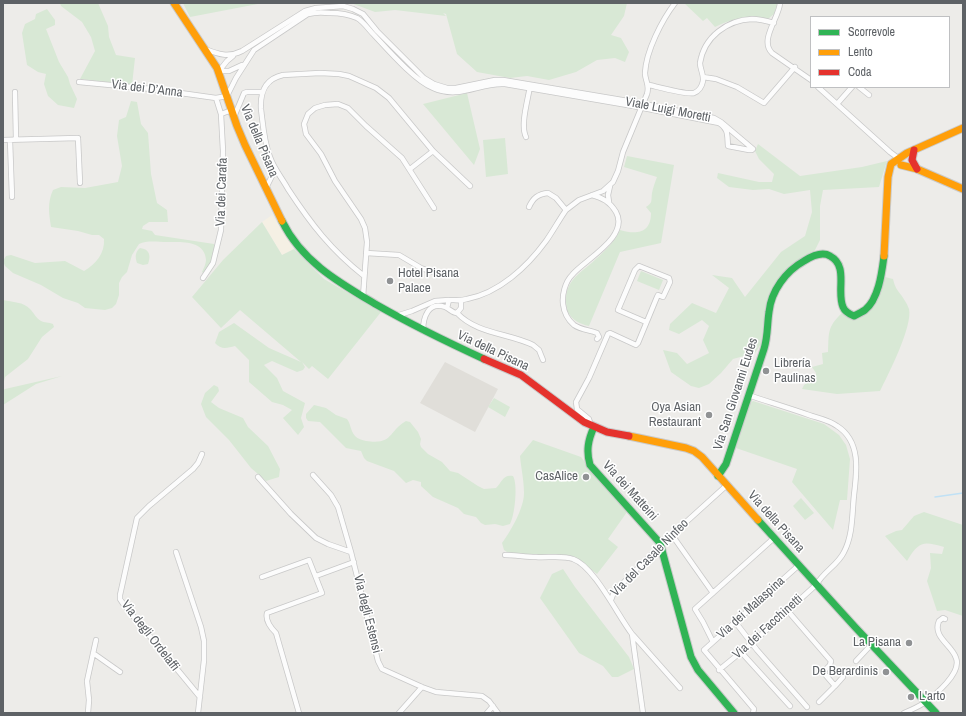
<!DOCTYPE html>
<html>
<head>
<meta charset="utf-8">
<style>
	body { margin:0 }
	#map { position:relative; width:966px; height:716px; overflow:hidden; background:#edece9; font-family:"Archivo Narrow",sans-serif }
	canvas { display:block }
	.frame { position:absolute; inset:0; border:4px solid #5e6266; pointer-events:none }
	.legend { position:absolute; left:810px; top:16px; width:140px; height:72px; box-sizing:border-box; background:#fff; border:1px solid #bfc0c2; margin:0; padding:5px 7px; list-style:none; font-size:12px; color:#5e6266 }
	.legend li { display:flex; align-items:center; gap:8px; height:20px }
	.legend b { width:20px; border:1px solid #bfc0c2 }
</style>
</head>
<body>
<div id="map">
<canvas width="966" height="716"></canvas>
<div class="frame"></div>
<ul class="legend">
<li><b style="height:5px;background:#30b455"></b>Scorrevole</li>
<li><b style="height:5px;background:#ff9f0a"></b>Lento</li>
<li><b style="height:5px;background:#e5322d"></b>Coda</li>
</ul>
</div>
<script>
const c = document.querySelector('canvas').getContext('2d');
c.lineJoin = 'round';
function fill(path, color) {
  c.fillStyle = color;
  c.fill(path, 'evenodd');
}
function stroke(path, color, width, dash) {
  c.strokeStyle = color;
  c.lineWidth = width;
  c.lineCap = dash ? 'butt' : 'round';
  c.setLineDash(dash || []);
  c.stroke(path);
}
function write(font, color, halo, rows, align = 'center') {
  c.font = font + ' "Archivo Narrow",sans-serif';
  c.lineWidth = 3;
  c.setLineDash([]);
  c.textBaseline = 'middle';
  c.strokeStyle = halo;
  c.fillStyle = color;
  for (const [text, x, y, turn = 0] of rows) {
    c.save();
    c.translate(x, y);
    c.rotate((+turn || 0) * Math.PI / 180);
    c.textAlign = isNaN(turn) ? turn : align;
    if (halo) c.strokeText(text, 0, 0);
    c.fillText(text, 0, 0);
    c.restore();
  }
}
fill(new Path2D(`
	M 272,215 L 294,249 L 282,255 L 262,222 Z`), '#f5f0e4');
fill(new Path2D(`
	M 445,362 L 498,389 L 475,432 L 420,403 Z`), '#e0ded9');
fill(new Path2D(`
	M 60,3 L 98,3 L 108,26 L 109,37 L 116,55 L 135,58 L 132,85 L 80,79 L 95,51 L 91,37 L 82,22 L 61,6 Z
	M 183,3 L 263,3 L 190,17 Z
	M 351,3 L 627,3 L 624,16 L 611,35 L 621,38 L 629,52 L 625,62 L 615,58 L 597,60 L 576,72 L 549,80 L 527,76 L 510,78 L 477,72 L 457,54 L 446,14 L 443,13 L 446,16 L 395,10 L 375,12 Z
	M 684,3 L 777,3 L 777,4 L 774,14 L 768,19 C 748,17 734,17 715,27 L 707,18 L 703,21 Z
	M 47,9 L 55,20 L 55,25 L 46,29 L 59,62 L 68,77 L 70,84 L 77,99 L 74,108 L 58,105 L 48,96 L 44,84 L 46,74 L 38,72 L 27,65 L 22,33 L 25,24 L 35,19 L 36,14 Z
	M 467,93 L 480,149 L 474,165 L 423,104 Z
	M 131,101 L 137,102 L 141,124 L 148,133 L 151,174 L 157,203 L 167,210 L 168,222 L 149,222 L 143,226 L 142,229 L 152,231 L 155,235 L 214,244 C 215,254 210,266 203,273 L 202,272 C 204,268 206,263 206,260 C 205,240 181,242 167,242 C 158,242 147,240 139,244 L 132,255 L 127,272 L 122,277 L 119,283 L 119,295 L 116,304 L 112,308 L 105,310 L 85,308 L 78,303 L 63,298 L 41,285 L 13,273 L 5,266 L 3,261 L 6,256 L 11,255 L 35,263 L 65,261 L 84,271 C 96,264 105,253 104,239 L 99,235 L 92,235 L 78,231 L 51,227 C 49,214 47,203 53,190 L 61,187 L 85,188 L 118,182 L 122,166 L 117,136 L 119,120 L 126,117 Z
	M 505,138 L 508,174 L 486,177 L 483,140 Z
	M 758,144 L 800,176 L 862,167 L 887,161 L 879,187 L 823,190 L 820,206 L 820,240 L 814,252 L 789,266 L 778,280 L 766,304 L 761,344 L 755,353 L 733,359 L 721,373 L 709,384 L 699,388 L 691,386 L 671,372 L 663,350 L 677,353 L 687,364 L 709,353 L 703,340 L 709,326 L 702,320 L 679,334 L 669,330 L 670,324 L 692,303 L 716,313 L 729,288 L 712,275 L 732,278 L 745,297 L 781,252 L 805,236 L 812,212 L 810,190 L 784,194 L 769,189 L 753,190 L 729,187 L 717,178 L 718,173 L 759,182 L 772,182 L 774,174 L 759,159 L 755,151 Z
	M 627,156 L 674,165 L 661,243 L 620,252 L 589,326 C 580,324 571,320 567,310 C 566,306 566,303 566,298 C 567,278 584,271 597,258 C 606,250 615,241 620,230 C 637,235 651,233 651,213 L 646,207 C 653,203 651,200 652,193 C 653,188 655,182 657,177 L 624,167 Z
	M 262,222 L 282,255 L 294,249 L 324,279 L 381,312 L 328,379 L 312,366 L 309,369 L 302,362 L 305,367 L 303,370 L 297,372 L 272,361 L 264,365 L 277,378 L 283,391 L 305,403 L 301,418 L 304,427 L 298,435 L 283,418 L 292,410 L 283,405 L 272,402 L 249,382 L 249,360 L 235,346 C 227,348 221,350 215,343 L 219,332 L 234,323 L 269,348 L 301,362 L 240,310 L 221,328 L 192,297 L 223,260 Z
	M 140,248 C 150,249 151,256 148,264 L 143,265 L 137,263 C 135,257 135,252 140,248 Z
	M 641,271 L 663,280 L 659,290 L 637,281 Z
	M 885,277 L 893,279 C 894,283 895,287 898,291 C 902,296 907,303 909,309 C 913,326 888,375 880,391 L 837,394 L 802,389 L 804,385 L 816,376 L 816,373 L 812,367 L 823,364 L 822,353 L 828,352 C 829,333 827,327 842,313 C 845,315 848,318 850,318 C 868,323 881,290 885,277 Z
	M 3,300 C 12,302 24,302 30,309 C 34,313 36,318 41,321 C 44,323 49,322 53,324 L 54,327 L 42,337 L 28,359 L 5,377 L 3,386 Z
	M 62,376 L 36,384 L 3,405 L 3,390 L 5,389 Z
	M 214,385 L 218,387 L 219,391 L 211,402 L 219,408 L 243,418 L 248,427 L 268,446 L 280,469 L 279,477 L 266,481 L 251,468 L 229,440 L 206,417 L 201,404 L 205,393 Z
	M 494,398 L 510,407 L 505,417 L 488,407 Z
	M 753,401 L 824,424 L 839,435 L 846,445 L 850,459 L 847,500 L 840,500 L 833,530 L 792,482 L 797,469 L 736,448 L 750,403 Z
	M 314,405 L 326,408 L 336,415 L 347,419 C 351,424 350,430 355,436 C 358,439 362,440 366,441 C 394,445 388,431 406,421 L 410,422 L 418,432 L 421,439 L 420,444 L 421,447 L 428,454 L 442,462 L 450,471 L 458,473 L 478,486 L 484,489 L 496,488 C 502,482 503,474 513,476 C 518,484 515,515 510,524 L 503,526 L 495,524 L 485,525 L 481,523 L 476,517 L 464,514 L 458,508 L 433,497 L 421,486 L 421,482 L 413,480 L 406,483 L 394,471 L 367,461 L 364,458 L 361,451 L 346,448 L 320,422 L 308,421 L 306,418 L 306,414 Z
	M 533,440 L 581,457 L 597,478 L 627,512 L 608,539 L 618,547 L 597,574 L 573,556 L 520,555 L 507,552 L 504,550 L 502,543 C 511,531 524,508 524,493 C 524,480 521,468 520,456 Z
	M 801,498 L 814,513 L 805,520 L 793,506 Z
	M 924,512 L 963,525 L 963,616 L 945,610 L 937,611 L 927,581 L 931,568 L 930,553 L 942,554 L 944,547 C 923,541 919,541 907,561 L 885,536 L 896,531 L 902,530 L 914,516 Z
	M 563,569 L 575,587 L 629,657 L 634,669 L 618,677 L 612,677 L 603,666 L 579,653 L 540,598 L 552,574 Z`), '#d8e8d5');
stroke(new Path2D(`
	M 935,497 L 963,493`), '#c0e1f5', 1.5);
const street = new Path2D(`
	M 780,3 C 779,18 759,40 772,53 L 811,80
	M 205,49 C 218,54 228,58 242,51 L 305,11 L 316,8 L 343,6 L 353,9 L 363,14 L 377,31 L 424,78 L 434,84 L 447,88 L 456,88 L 495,80 L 503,80 L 634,102 L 714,118 L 721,122 L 753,149 L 752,150 L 749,150 L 728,146 C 727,136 729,129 719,123 L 633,106 L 505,84 C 480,82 460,100 433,88 C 415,81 388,50 374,35 C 368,29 364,22 357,18 C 348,14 339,13 330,13 C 322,12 315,12 308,14 L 254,50 L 236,78 L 227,96 L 216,98 L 221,114
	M 233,56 L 227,61 L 219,71 L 229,71 L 242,65
	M 703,77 L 716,79 L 737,87 L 764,103 L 795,67
	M 79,82 L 152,89 L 216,98
	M 649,85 C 658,87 687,95 694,93 C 699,91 702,86 703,81 C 704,75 700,69 700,63 C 704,37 727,20 752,19 C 760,19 767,21 774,23
	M 818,87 L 890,152 L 898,158
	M 859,87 L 869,95
	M 15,92 L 16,140
	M 837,104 L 852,87
	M 234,117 L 244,93 L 247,92 L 262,92
	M 526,137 C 520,125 528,100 530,86
	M 3,140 L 78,138 L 80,183
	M 10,140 L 12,197
	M 410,169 L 433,151
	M 266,188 L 275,170
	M 592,195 C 603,198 610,202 616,212 C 630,237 584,260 572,275 C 565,282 562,295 563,304 C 564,312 568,320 574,325 C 581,330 590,330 597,333 L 599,337 L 597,339
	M 609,202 L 608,195 L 610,186
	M 529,207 C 533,198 538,194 548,193 L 556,198 L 566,210
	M 366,253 L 399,255 L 421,268 L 441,275
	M 364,276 C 331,250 311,224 288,189 C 282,178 274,169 270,157 C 264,142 263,125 261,109 C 260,92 265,79 283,75 L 320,73 L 339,74 L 349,76 L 376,88 L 389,98 L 433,151 L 470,186
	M 203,278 L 213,263 L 221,230 L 223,151 L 221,114 L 232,110
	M 363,297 L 367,242 L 365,228 L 361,219 L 335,181 L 321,154 L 306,134 L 304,124 L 308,114 L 315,108 L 325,105 L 338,104 L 348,108 L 366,126 L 402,158 L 434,208
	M 447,308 L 449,300 C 455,300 461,301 467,299 C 499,293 527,267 546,241 C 553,231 559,220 566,210 L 579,200 L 603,191 L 613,182 L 618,171 L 623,152 L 647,94 C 650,85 645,81 645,73 C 646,51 662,20 675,3
	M 457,313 C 477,334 508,333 533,345 L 539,350 L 543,360
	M 396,316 L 412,311 L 435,301 L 449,300
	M 423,331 C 423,318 428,301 445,307 C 450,309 452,313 457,313 L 461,308 L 461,300
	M 591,426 L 589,419 L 577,409 L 576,402 L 589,378 L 608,334 L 610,333 L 636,345 L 638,343 L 657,297 L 658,295 L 663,297 L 664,295 L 670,282 L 669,278 L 639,266 L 635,270 L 618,310 L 646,322
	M 313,475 L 331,495 L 338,507 L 351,552
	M 258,477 L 291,514 L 316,538 L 328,544 L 351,552 L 378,661 L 382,669 L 422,687 L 436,692 L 482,696 L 489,701 L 498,713
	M 672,535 L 713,593
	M 176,552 L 201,627 L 204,641 L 204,660 L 198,713
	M 505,555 C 515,555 526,557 536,557 C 547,558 562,555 573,559 C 594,566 618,616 632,634 L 643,713
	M 316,576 L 354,562
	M 262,577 L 309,560 L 322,593 L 267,613 C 265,621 271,628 276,633 L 299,713
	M 611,600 L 614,592 L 664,542 L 727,485
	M 787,610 L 831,661 L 830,665 L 823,672 L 835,686 L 819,702
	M 736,623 L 757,650 L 807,707
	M 633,635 L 680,688
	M 713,642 L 703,622 L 695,609 L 774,538
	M 741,652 L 790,706
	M 93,653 L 120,672
	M 856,661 L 871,645
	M 719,670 L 752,643 L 817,584 C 823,572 838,565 844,552 C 853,535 852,514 854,495 C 857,471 861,441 837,426 C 829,420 818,418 809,415 C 789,408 769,402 748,395
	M 835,686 L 843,677
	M 200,697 L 124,605 L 120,599 L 120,595 L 137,518 L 149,506 L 193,469 L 198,463 L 202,454
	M 88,713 L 89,700 L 87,681 L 96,640
	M 399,713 L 422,687
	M 487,713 L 493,706
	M 753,713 L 754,709 L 704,650 L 799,565
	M 904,713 C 911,710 918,707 924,703 C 935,695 962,673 956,658 C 952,645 932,637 939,621 L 943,618 L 945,619`);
const fast = new Path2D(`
	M 282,221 C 302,262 340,283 377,305 C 412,325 447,342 484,359
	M 594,427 C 588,440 586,451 590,465 L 660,543 L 691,657 L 698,670 L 734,713
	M 718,476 L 726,464 L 764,349 C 768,336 767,325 769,312 C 771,291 786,271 804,261 C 812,256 822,251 830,256 C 849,266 836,291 843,307 C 845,312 849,314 854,316 C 858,314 862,312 865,310 C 879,299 882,271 884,256
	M 758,520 L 855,627 L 936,713`);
const slow = new Path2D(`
	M 174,3 L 217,68 L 237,126 L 245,145 L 282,221
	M 901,165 L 917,169 L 963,189
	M 884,256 L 888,177 L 891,164 L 907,153 L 963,128
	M 629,436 L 686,448 L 694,451 L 702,457 L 758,520`);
const jam = new Path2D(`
	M 914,150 L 912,160 L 917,169
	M 484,359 L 521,375 L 584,422 L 607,432 L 629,436`);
stroke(street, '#c8c8c8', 6);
stroke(fast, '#cacaca', 9);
stroke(slow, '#cacaca', 9);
stroke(jam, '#cacaca', 9);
stroke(street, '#fcfcfc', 4.5);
stroke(fast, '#30b455', 7);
stroke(slow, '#ff9f0a', 7);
stroke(jam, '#e5322d', 7);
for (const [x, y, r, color] of [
	[390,281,4,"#909294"],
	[766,371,4,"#909294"],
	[709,415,4,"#909294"],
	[586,477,4,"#909294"],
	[909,643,4,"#909294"],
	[886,672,4,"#909294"],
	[911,697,4,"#909294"]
]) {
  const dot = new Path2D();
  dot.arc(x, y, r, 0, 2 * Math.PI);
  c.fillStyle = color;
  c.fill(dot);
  stroke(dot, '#fff', 1.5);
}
write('13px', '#5e6266', '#fff', [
	["Via dei D’Anna",147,89,7],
	["Viale Luigi Moretti",668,110,11],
	["Via della Pisana",259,141,67],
	["Via dei Carafa",222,192,-88],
	["Via della Pisana",493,351,25],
	["Via San Giovanni Eudes",736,394,-72],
	["Via dei Matteini",630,491,48],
	["Via della Pisana",776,522,48],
	["Via del Casale Ninfeo",650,558,-45],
	["Via dei Malaspina",751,608,-42],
	["Via degli Estensi",367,614,76],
	["Via dei Facchinetti",768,627,-42],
	["Via degli Ordelaffi",150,636,52]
]);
write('13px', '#5e6266', '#fff', [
	["Hotel Pisana",398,274,"left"],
	["Palace",398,289,"left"],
	["Librería",774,364,"left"],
	["Paulinas",774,379,"left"],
	["Oya Asian",701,408],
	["Restaurant",701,423],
	["CasAlice",578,477],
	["La Pisana",901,643],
	["De Berardinis",878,672],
	["L'arto",919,697,"left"]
], 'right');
</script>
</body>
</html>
